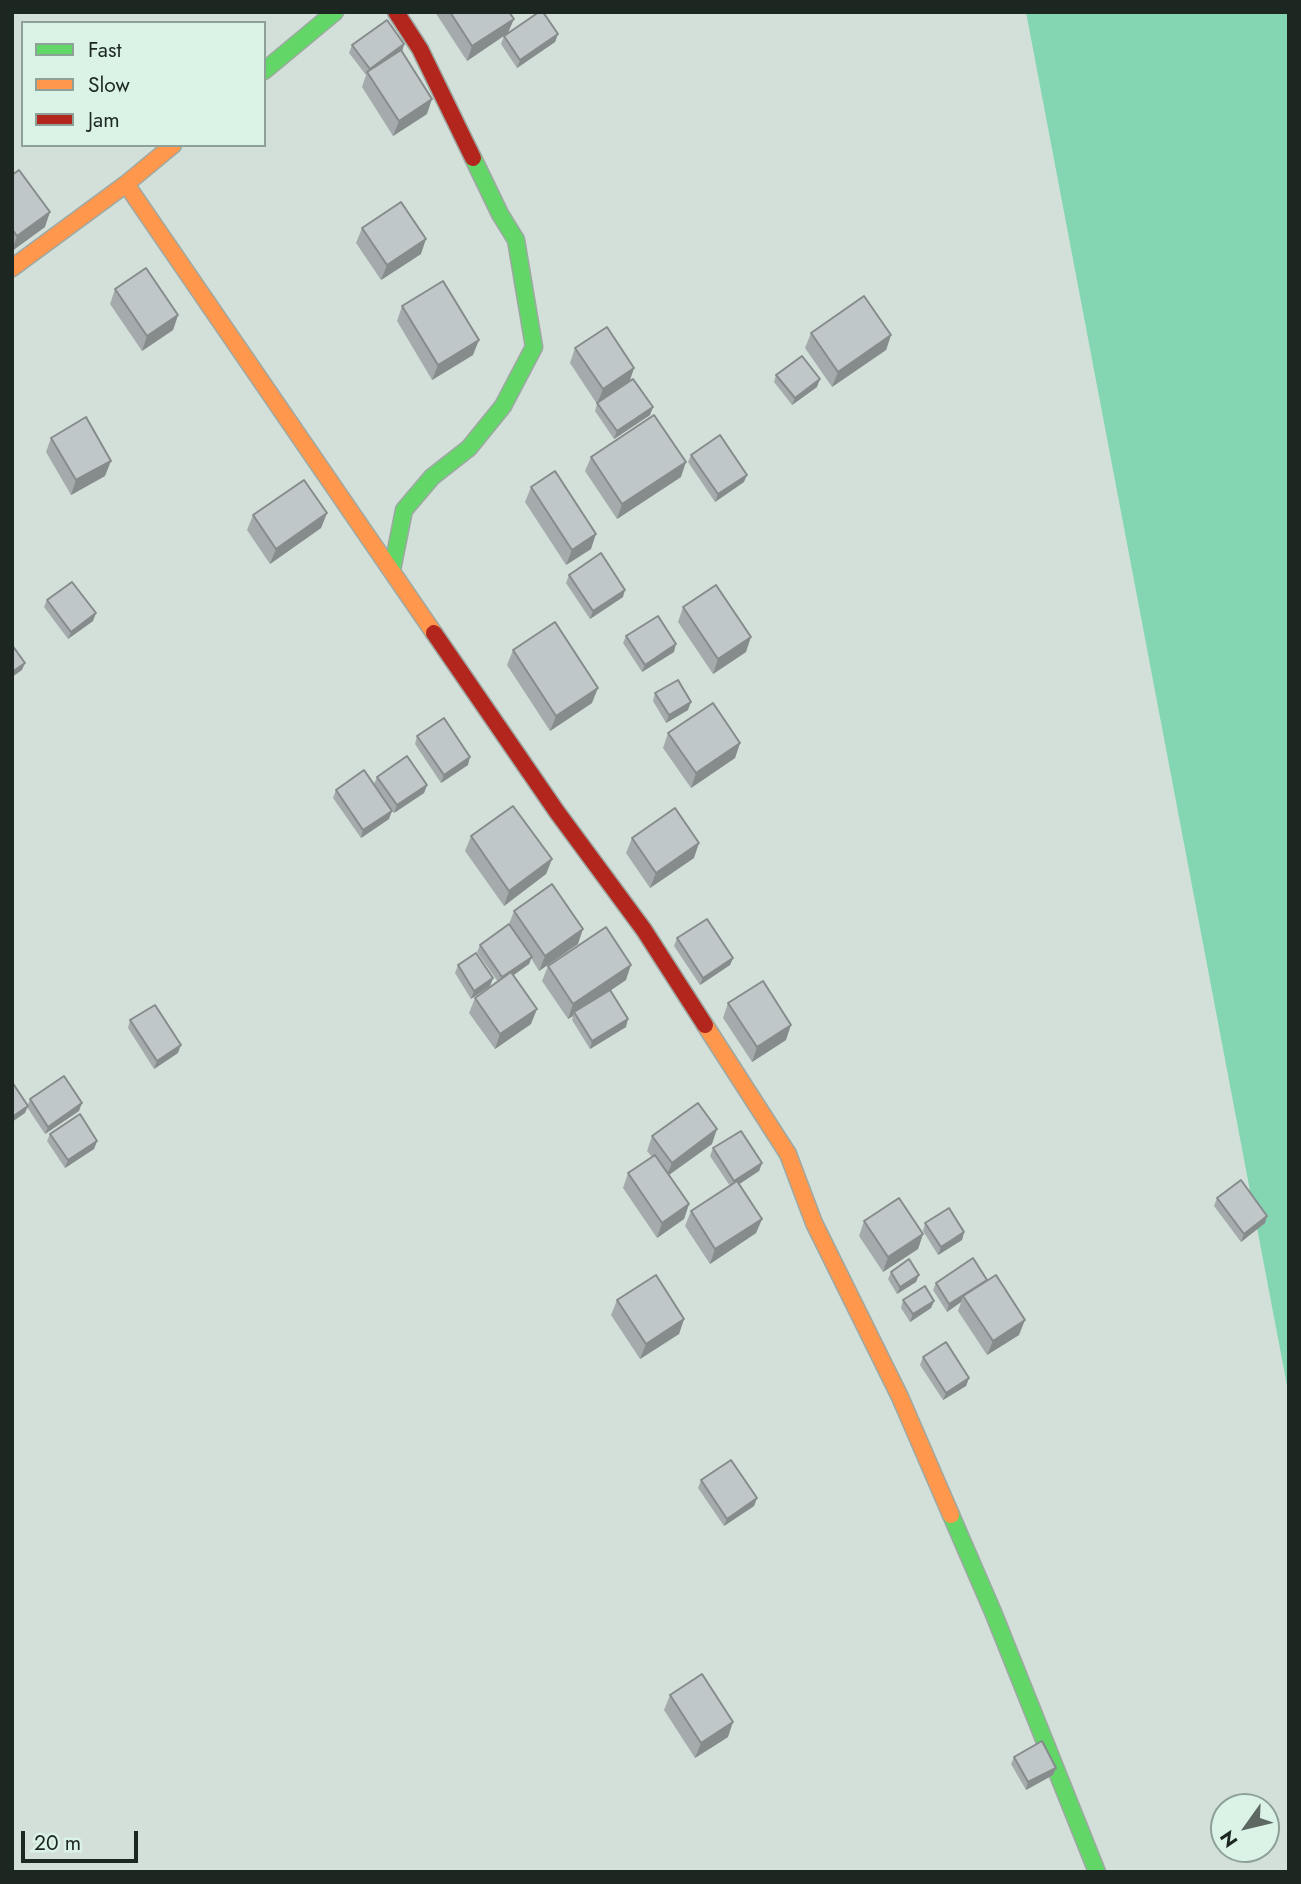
<!DOCTYPE html>
<html>
<head>
<meta charset="utf-8">
<style>
	body { margin:0 }
	#map { position:relative; width:1301px; height:1884px; overflow:hidden; background:#d3e0d9; font-family:Jost,sans-serif }
	canvas { display:block }
	.frame { position:absolute; inset:0; border:14px solid #1d2722; pointer-events:none }
	.legend { position:absolute; left:21px; top:21px; width:245px; height:126px; box-sizing:border-box; background:#daf3e6; border:2px solid #8ea198; margin:0; padding:9px 12px; list-style:none; font-size:21px; color:#1d2722 }
	.legend li { display:flex; align-items:center; gap:14px; height:35px }
	.legend b { width:35px; border:2px solid #8ea198 }
	.north { position:absolute; left:1210px; top:1793px; width:70px; height:70px; box-sizing:border-box; background:#daf3e6; border:2px solid #8ea198; border-radius:50%; rotate:236deg; font-size:19px; font-weight:700; line-height:28px; text-align:center; color:#1d2722 }
	.north::after { content:''; display:block; margin:auto; width:24px; height:32px; background:#5d6862; clip-path:polygon(50% 0,100% 100%,50% 72%,0 100%) }
	.scale { position:absolute; left:21px; top:1831px; width:117px; height:32px; box-sizing:border-box; border:4px solid #1d2722; border-top:0; padding-left:9px; font-size:21px; line-height:24px; white-space:nowrap; color:#1d2722; -webkit-text-stroke:5px #daf3e6; paint-order:stroke }
</style>
</head>
<body>
<div id="map">
<canvas width="1301" height="1884"></canvas>
<div class="frame"></div>
<ul class="legend">
<li><b style="height:9px;background:#63d668"></b>Fast</li>
<li><b style="height:9px;background:#ff974d"></b>Slow</li>
<li><b style="height:9px;background:#b3261e"></b>Jam</li>
</ul>
<div class="north">N</div>
<div class="scale">20 m</div>
</div>
<script>
const c = document.querySelector('canvas').getContext('2d');
c.lineJoin = 'round';
function fill(path, color) {
  c.fillStyle = color;
  c.fill(path, 'evenodd');
}
function stroke(path, color, width, dash) {
  c.strokeStyle = color;
  c.lineWidth = width;
  c.lineCap = dash ? 'butt' : 'round';
  c.setLineDash(dash || []);
  c.stroke(path);
}
fill(new Path2D(`
	M 1026,12 L 1289,12 L 1289,1396 Z`), '#83d6b1');
const fast = new Path2D(`
	M 264,71 L 335,12
	M 392,570 L 404,510 L 432,477 L 469,448 L 503,406 L 534,347 L 516,240 L 500,214 L 473,158
	M 951,1515 L 993,1612 L 1097,1872`);
const slow = new Path2D(`
	M 126,184 L 434,633
	M 12,268 L 126,184 L 173,145
	M 705,1025 L 788,1154 L 814,1223 L 900,1397 L 951,1515`);
const jam = new Path2D(`
	M 396,12 L 420,49 L 473,158
	M 434,633 L 557,812 L 644,930 L 705,1025`);
stroke(fast, '#9ea8a3', 19);
stroke(slow, '#9ea8a3', 19);
stroke(jam, '#9ea8a3', 19);
stroke(fast, '#63d668', 16);
stroke(slow, '#ff974d', 16);
stroke(jam, '#b3261e', 16);
fill(new Path2D(`
	M 435,12 L 509,12 L 508,33 L 558,34 L 555,42 L 517,68 L 501,44 L 504,36 L 507,34 L 467,61 Z
	M 404,44 L 402,51 L 427,114 L 393,136 L 362,87 L 366,75 L 349,53 L 352,45 Z
	M 12,175 L 45,227 L 12,251 Z
	M 362,228 L 421,254 L 381,280 L 356,243 Z
	M 115,289 L 178,315 L 173,330 L 142,351 L 110,304 Z
	M 402,306 L 473,355 L 432,380 L 397,321 Z
	M 811,333 L 891,335 L 886,350 L 832,387 L 805,348 Z
	M 575,348 L 634,368 L 629,382 L 653,407 L 650,415 L 614,439 L 595,411 L 597,404 L 570,363 Z
	M 776,375 L 817,387 L 792,405 L 774,382 Z
	M 51,438 L 105,476 L 71,495 L 46,452 Z
	M 691,455 L 744,482 L 715,502 L 688,462 Z
	M 591,457 L 681,477 L 617,519 L 585,471 Z
	M 531,487 L 591,549 L 566,565 L 525,502 Z
	M 327,513 L 321,528 L 270,564 L 247,530 L 253,515 Z
	M 569,575 L 623,597 L 590,619 L 566,583 Z
	M 47,600 L 93,621 L 68,639 L 44,607 Z
	M 683,607 L 746,652 L 713,674 L 678,622 Z
	M 626,636 L 674,652 L 642,672 L 623,643 Z
	M 513,650 L 592,703 L 550,731 L 507,665 Z
	M 655,693 L 688,710 L 666,723 L 653,701 Z
	M 668,733 L 740,743 L 735,758 L 691,788 L 663,748 Z
	M 417,736 L 468,765 L 441,783 L 415,744 Z
	M 377,777 L 427,785 L 424,793 L 394,813 L 374,784 Z
	M 336,790 L 389,819 L 361,838 L 333,798 Z
	M 471,836 L 552,859 L 546,874 L 504,906 L 465,851 Z
	M 632,838 L 694,858 L 650,888 L 626,853 Z
	M 514,911 L 578,944 L 539,971 L 531,958 L 529,964 L 513,975 L 531,1024 L 495,1049 L 469,1013 L 475,998 L 498,982 L 477,952 L 480,945 L 509,924 Z
	M 677,938 L 733,958 L 730,965 L 700,985 L 674,946 Z
	M 458,965 L 493,978 L 490,986 L 471,999 L 455,973 Z
	M 548,966 L 626,980 L 610,990 L 626,1027 L 590,1049 L 572,1020 L 573,1016 L 568,1019 L 542,981 Z
	M 728,1003 L 786,1040 L 752,1062 L 723,1018 Z
	M 130,1020 L 178,1053 L 154,1069 L 128,1028 Z
	M 30,1099 L 79,1111 L 45,1134 L 27,1107 L 25,1113 Z
	M 50,1134 L 97,1141 L 94,1149 L 65,1168 L 47,1141 Z
	M 652,1136 L 712,1144 L 669,1175 L 689,1204 L 684,1219 L 657,1238 L 623,1188 L 628,1173 L 652,1157 L 647,1151 Z
	M 713,1148 L 762,1163 L 759,1171 L 739,1184 L 762,1219 L 756,1233 L 710,1264 L 685,1226 L 691,1211 L 730,1186 L 710,1156 Z
	M 1217,1198 L 1265,1223 L 1241,1242 L 1214,1206 Z
	M 864,1221 L 923,1234 L 918,1249 L 883,1272 L 859,1236 Z
	M 925,1223 L 964,1232 L 962,1240 L 938,1255 L 923,1231 Z
	M 973,1258 L 1019,1335 L 987,1355 L 958,1311 L 961,1302 L 947,1312 L 933,1290 L 936,1283 Z
	M 891,1272 L 916,1282 L 897,1294 L 888,1279 Z
	M 617,1300 L 684,1319 L 679,1334 L 640,1359 L 611,1315 Z
	M 903,1300 L 934,1301 L 931,1308 L 910,1322 L 901,1308 Z
	M 923,1357 L 969,1378 L 966,1386 L 943,1400 L 920,1365 Z
	M 701,1480 L 757,1498 L 754,1506 L 724,1526 L 698,1488 Z
	M 670,1695 L 728,1737 L 695,1758 L 664,1710 Z
	M 1014,1757 L 1053,1775 L 1026,1790 L 1011,1764 Z`), '#a5abac');
fill(new Path2D(`
	M 514,19 L 508,33 L 467,61 L 472,46 Z
	M 558,34 L 555,42 L 517,68 L 520,60 Z
	M 404,44 L 402,52 L 370,69 Z
	M 432,99 L 427,114 L 393,136 L 399,121 Z
	M 50,212 L 45,227 L 12,251 L 17,236 Z
	M 426,239 L 421,254 L 381,280 L 387,265 Z
	M 178,315 L 173,330 L 142,351 L 147,336 Z
	M 891,335 L 886,350 L 832,387 L 838,372 Z
	M 479,340 L 473,355 L 432,380 L 438,365 Z
	M 634,368 L 629,383 L 597,404 L 603,389 Z
	M 820,379 L 817,387 L 792,405 L 795,398 Z
	M 653,407 L 650,415 L 614,439 L 617,431 Z
	M 111,461 L 105,476 L 71,495 L 76,480 Z
	M 686,462 L 681,477 L 617,519 L 622,504 Z
	M 747,475 L 744,482 L 715,502 L 718,494 Z
	M 327,513 L 321,528 L 270,564 L 276,549 Z
	M 596,534 L 591,549 L 566,565 L 572,550 Z
	M 625,590 L 623,597 L 590,619 L 593,611 Z
	M 96,613 L 93,621 L 68,639 L 71,632 Z
	M 751,637 L 746,652 L 713,674 L 718,659 Z
	M 676,644 L 674,652 L 642,672 L 645,665 Z
	M 25,663 L 22,670 L 12,677 L 12,672 Z
	M 598,688 L 592,703 L 550,731 L 556,716 Z
	M 691,702 L 688,710 L 666,723 L 669,715 Z
	M 740,743 L 735,758 L 691,788 L 696,773 Z
	M 470,757 L 468,765 L 441,783 L 444,775 Z
	M 427,785 L 424,793 L 394,813 L 397,805 Z
	M 392,811 L 389,819 L 361,838 L 363,830 Z
	M 699,843 L 694,858 L 650,888 L 656,873 Z
	M 552,859 L 546,874 L 504,906 L 509,891 Z
	M 583,929 L 578,944 L 539,971 L 545,956 Z
	M 532,957 L 529,964 L 500,985 L 502,977 Z
	M 733,958 L 730,965 L 700,985 L 703,978 Z
	M 631,965 L 626,980 L 576,1014 L 574,1012 L 573,1016 L 568,1019 L 573,1004 Z
	M 493,978 L 490,986 L 471,999 L 474,991 Z
	M 537,1009 L 531,1024 L 495,1049 L 500,1034 Z
	M 628,1019 L 626,1027 L 590,1049 L 592,1041 Z
	M 791,1025 L 786,1040 L 752,1062 L 757,1047 Z
	M 181,1045 L 178,1053 L 154,1069 L 157,1061 Z
	M 82,1103 L 79,1111 L 45,1134 L 48,1127 Z
	M 28,1106 L 25,1113 L 12,1122 L 12,1117 Z
	M 717,1129 L 712,1144 L 666,1177 L 672,1163 Z
	M 97,1141 L 94,1149 L 65,1168 L 68,1160 Z
	M 762,1163 L 759,1171 L 732,1189 L 734,1181 Z
	M 689,1204 L 684,1219 L 657,1238 L 662,1223 Z
	M 1267,1216 L 1265,1223 L 1241,1242 L 1244,1234 Z
	M 762,1219 L 756,1233 L 710,1264 L 715,1249 Z
	M 964,1232 L 962,1240 L 938,1255 L 941,1247 Z
	M 923,1234 L 918,1249 L 883,1272 L 888,1257 Z
	M 919,1275 L 916,1282 L 897,1294 L 900,1287 Z
	M 987,1280 L 963,1296 L 961,1302 L 947,1312 L 949,1304 Z
	M 934,1301 L 931,1308 L 910,1322 L 913,1314 Z
	M 684,1319 L 679,1334 L 640,1359 L 646,1344 Z
	M 1025,1320 L 1019,1335 L 987,1355 L 993,1341 Z
	M 969,1378 L 966,1386 L 943,1400 L 946,1393 Z
	M 757,1498 L 754,1506 L 724,1526 L 727,1519 Z
	M 733,1722 L 728,1737 L 695,1758 L 701,1743 Z
	M 1056,1768 L 1053,1775 L 1026,1790 L 1028,1782 Z`), '#868b8c');
const building = new Path2D(`
	M 450,12 L 509,12 L 514,19 L 472,46 Z
	M 539,12 L 543,12 L 558,34 L 520,60 L 504,36 Z
	M 387,20 L 404,44 L 370,69 L 352,45 Z
	M 401,50 L 432,99 L 399,121 L 367,72 Z
	M 19,170 L 50,212 L 17,236 L 12,229 L 12,175 Z
	M 401,202 L 426,239 L 387,265 L 362,228 Z
	M 146,268 L 178,315 L 147,336 L 115,289 Z
	M 443,281 L 479,340 L 438,365 L 402,306 Z
	M 864,296 L 891,335 L 838,372 L 811,333 Z
	M 607,327 L 634,368 L 603,389 L 575,348 Z
	M 802,356 L 820,379 L 795,398 L 776,375 Z
	M 633,379 L 653,407 L 617,431 L 597,403 Z
	M 654,415 L 686,462 L 622,504 L 591,457 Z
	M 86,417 L 111,461 L 76,480 L 51,438 Z
	M 720,435 L 747,475 L 718,494 L 691,455 Z
	M 555,471 L 596,534 L 572,550 L 531,487 Z
	M 304,480 L 327,513 L 276,549 L 253,515 Z
	M 601,553 L 625,590 L 593,611 L 569,575 Z
	M 72,582 L 96,613 L 71,632 L 47,600 Z
	M 716,585 L 751,637 L 718,659 L 683,607 Z
	M 658,616 L 676,644 L 645,665 L 626,636 Z
	M 555,622 L 598,688 L 556,716 L 513,650 Z
	M 12,645 L 25,663 L 12,672 Z
	M 678,680 L 691,702 L 669,715 L 655,693 Z
	M 713,703 L 740,743 L 696,773 L 668,733 Z
	M 444,718 L 470,757 L 444,775 L 417,736 Z
	M 407,756 L 427,785 L 397,805 L 377,777 Z
	M 364,770 L 392,811 L 363,830 L 336,790 Z
	M 513,806 L 552,859 L 509,891 L 471,836 Z
	M 675,808 L 699,843 L 656,873 L 632,838 Z
	M 552,884 L 583,929 L 545,956 L 514,911 Z
	M 707,919 L 733,958 L 703,978 L 677,938 Z
	M 509,924 L 532,957 L 502,977 L 480,945 Z
	M 606,927 L 631,965 L 573,1004 L 548,966 Z
	M 476,953 L 493,978 L 474,991 L 458,965 Z
	M 511,972 L 537,1009 L 500,1034 L 475,998 Z
	M 763,981 L 791,1025 L 757,1047 L 728,1003 Z
	M 610,990 L 628,1019 L 592,1041 L 574,1012 Z
	M 155,1005 L 181,1045 L 157,1061 L 130,1020 Z
	M 64,1076 L 82,1103 L 48,1127 L 30,1099 Z
	M 12,1082 L 28,1106 L 12,1117 Z
	M 698,1103 L 717,1129 L 672,1163 L 652,1136 Z
	M 80,1114 L 97,1141 L 68,1160 L 50,1134 Z
	M 741,1131 L 762,1163 L 734,1181 L 713,1148 Z
	M 655,1155 L 689,1204 L 662,1223 L 628,1173 Z
	M 1241,1180 L 1267,1216 L 1244,1234 L 1217,1198 Z
	M 737,1181 L 762,1219 L 715,1249 L 691,1211 Z
	M 899,1198 L 923,1234 L 888,1257 L 864,1221 Z
	M 949,1208 L 964,1232 L 941,1247 L 925,1223 Z
	M 973,1258 L 987,1280 L 949,1304 L 936,1283 Z
	M 909,1259 L 919,1275 L 900,1287 L 891,1272 Z
	M 656,1275 L 684,1319 L 646,1344 L 617,1300 Z
	M 996,1275 L 1025,1320 L 993,1341 L 963,1296 Z
	M 925,1286 L 934,1301 L 913,1314 L 903,1300 Z
	M 946,1342 L 969,1378 L 946,1393 L 923,1357 Z
	M 731,1460 L 757,1498 L 727,1519 L 701,1480 Z
	M 702,1674 L 733,1722 L 701,1743 L 670,1695 Z
	M 1042,1741 L 1056,1768 L 1028,1782 L 1014,1757 Z`);
fill(building, '#c0c7c8');
stroke(building, '#868b8c', 2);
</script>
</body>
</html>
